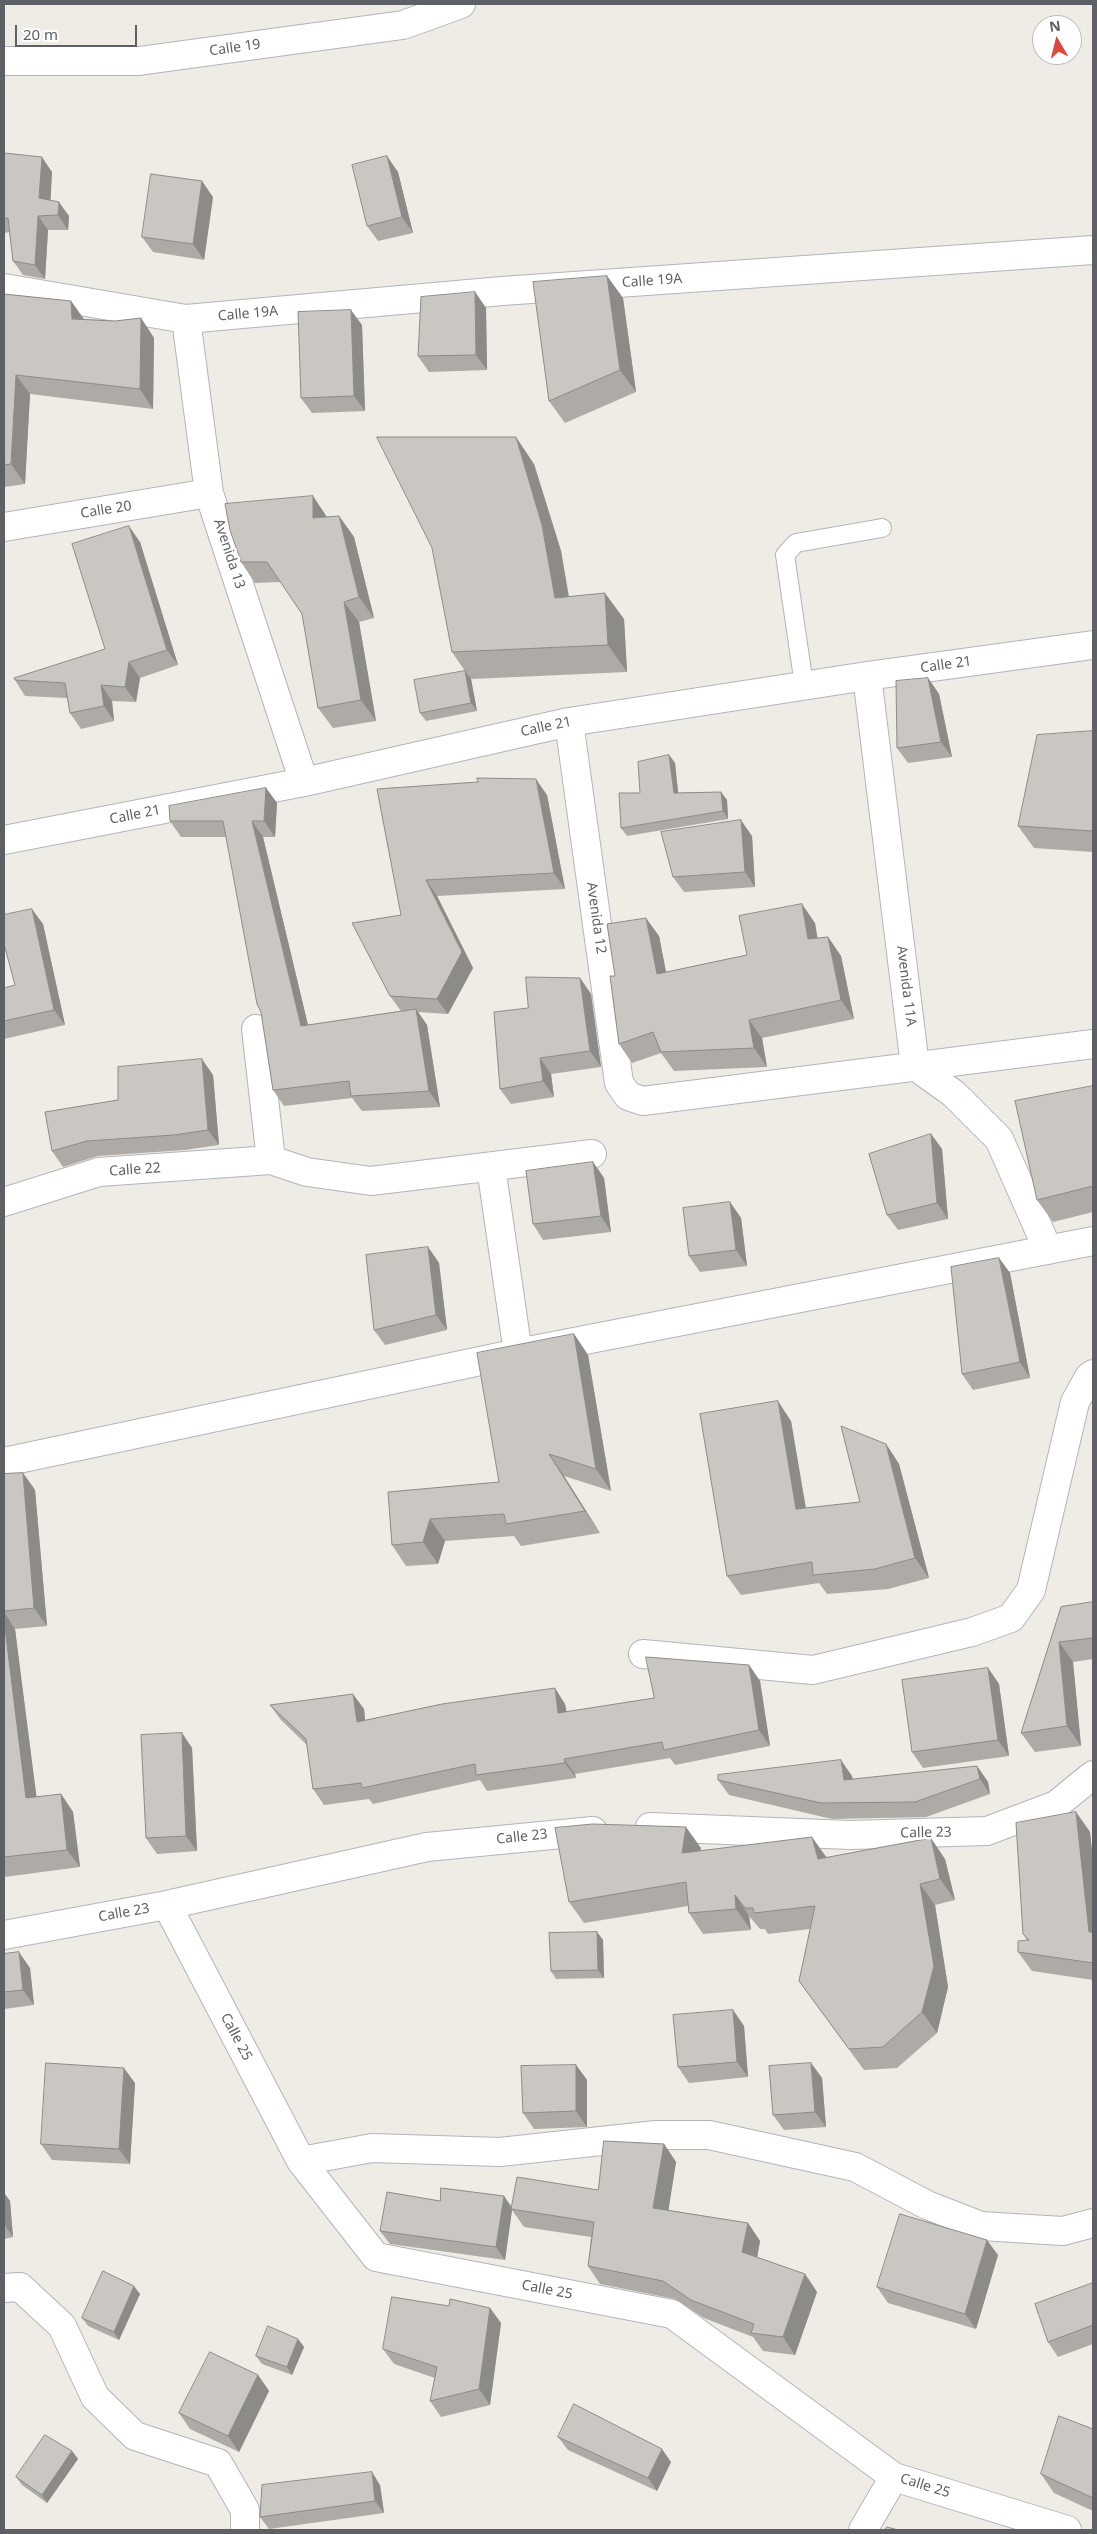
<!DOCTYPE html>
<html>
<head>
<meta charset="utf-8">
<style>
	body { margin:0 }
	#map { position:relative; width:1097px; height:2534px; overflow:hidden; background:#eeece5; font-family:"Noto Sans",sans-serif }
	canvas { display:block }
	.frame { position:absolute; inset:0; border:5px solid #5d6065; pointer-events:none }
	.north { position:absolute; left:1032px; top:15px; width:50px; height:50px; box-sizing:border-box; background:#fff; border:1px solid #bebfc1; border-radius:50%; rotate:352deg; font-size:14px; font-weight:700; line-height:20px; text-align:center; color:#5d6065 }
	.north::after { content:''; display:block; margin:auto; width:18px; height:22px; background:#e04639; clip-path:polygon(50% 0,100% 100%,50% 72%,0 100%) }
	.scale { position:absolute; left:15px; top:25px; width:122px; height:22px; box-sizing:border-box; border:2px solid #5d6065; border-top:0; padding-left:6px; font-size:15px; line-height:18px; white-space:nowrap; color:#5d6065; -webkit-text-stroke:4px #fff; paint-order:stroke }
</style>
</head>
<body>
<div id="map">
<canvas width="1097" height="2534"></canvas>
<div class="frame"></div>
<div class="north">N</div>
<div class="scale">20 m</div>
</div>
<script>
const c = document.querySelector('canvas').getContext('2d');
c.lineJoin = 'round';
function stroke(path, color, width, dash) {
  c.strokeStyle = color;
  c.lineWidth = width;
  c.lineCap = dash ? 'butt' : 'round';
  c.setLineDash(dash || []);
  c.stroke(path);
}
function fill(path, color) {
  c.fillStyle = color;
  c.fill(path, 'evenodd');
}
function write(font, color, halo, rows, align = 'center') {
  c.font = font + ' "Noto Sans",sans-serif';
  c.lineWidth = 5;
  c.setLineDash([]);
  c.textBaseline = 'middle';
  c.strokeStyle = halo;
  c.fillStyle = color;
  for (const [text, x, y, turn = 0] of rows) {
    c.save();
    c.translate(x, y);
    c.rotate((+turn || 0) * Math.PI / 180);
    c.textAlign = isNaN(turn) ? turn : align;
    if (halo) c.strokeText(text, 0, 0);
    c.fillText(text, 0, 0);
    c.restore();
  }
}
const service = new Path2D(`
	M 804,685 L 785,555 L 796,543 L 882,528`);
const minor = new Path2D(`
	M 4,61 L 139,61 L 403,25 L 461,4
	M 4,288 L 186,319 L 502,291 L 1093,250
	M 186,319 L 209,493 L 304,782
	M 4,527 L 209,493
	M 867,676 L 915,1066 L 954,1094 L 999,1139 L 1048,1250
	M 569,722 L 619,1083 L 628,1096 L 643,1101 L 1093,1044
	M 4,840 L 304,782 L 569,722 L 867,676 L 1093,645
	M 256,1029 L 271,1160 L 307,1172 L 371,1181 L 592,1154
	M 491,1167 L 518,1353
	M 4,1202 L 99,1172 L 271,1160
	M 4,1462 L 518,1353 L 1093,1241
	M 643,1654 L 813,1670 L 972,1632 L 1011,1618 L 1031,1590 L 1075,1402 L 1089,1377 L 1093,1374
	M 650,1827 L 850,1835 L 987,1831 L 1056,1805 L 1093,1775
	M 167,1905 L 301,2161 L 376,2257 L 672,2314 L 894,2477 L 1067,2530
	M 4,1935 L 167,1905 L 427,1847 L 593,1831
	M 301,2161 L 372,2148 L 500,2152 L 656,2135 L 709,2135 L 855,2167 L 927,2205 L 981,2226 L 1063,2231 L 1093,2223
	M 4,2288 L 20,2287 L 62,2326 L 95,2397 L 135,2436 L 218,2463 L 245,2510 L 245,2530
	M 863,2530 L 894,2477`);
stroke(service, '#b2b5b9', 20);
stroke(minor, '#b2b5b9', 30);
stroke(service, '#fff', 18);
stroke(minor, '#fff', 28);
fill(new Path2D(`
	M 4,153 L 52,172 L 50,200 L 69,216 L 68,230 L 48,230 L 45,279 L 23,275 L 13,261 L 10,232 L 4,233 Z
	M 398,172 L 413,233 L 378,241 L 367,226 Z
	M 213,197 L 204,260 L 153,252 L 142,237 Z
	M 607,276 L 623,298 L 636,392 L 565,423 L 549,401 Z
	M 475,292 L 486,308 L 487,370 L 429,372 L 418,356 Z
	M 4,294 L 71,301 L 84,319 L 115,321 L 141,318 L 154,338 L 153,409 L 30,394 L 25,484 L 4,487 Z
	M 362,325 L 365,411 L 312,413 L 301,398 Z
	M 534,464 L 561,551 L 569,596 L 624,619 L 627,672 L 471,679 L 477,711 L 426,721 L 420,713 L 465,671 L 452,652 Z
	M 339,516 L 354,537 L 374,618 L 359,622 L 376,721 L 333,728 L 318,708 L 302,614 L 281,582 L 255,583 L 241,562 L 327,517 Z
	M 140,542 L 178,665 L 140,678 L 136,702 L 112,701 L 114,721 L 81,729 L 70,713 L 67,698 L 25,696 L 15,680 L 105,649 Z
	M 928,678 L 939,694 L 952,757 L 908,763 L 897,748 Z
	M 1093,731 L 1093,852 L 1034,848 L 1018,826 Z
	M 669,755 L 675,763 L 678,793 L 721,792 L 727,800 L 728,819 L 627,836 L 621,828 L 640,793 Z
	M 266,788 L 277,803 L 275,837 L 263,837 L 308,1025 L 401,1011 L 390,996 L 401,915 L 377,789 L 547,795 L 565,889 L 437,896 L 473,968 L 448,1014 L 418,1012 L 427,1025 L 440,1107 L 362,1111 L 352,1098 L 284,1106 L 273,1090 L 261,1012 L 226,837 L 181,837 L 170,821 Z
	M 752,836 L 755,887 L 684,892 L 673,877 Z
	M 815,923 L 817,938 L 828,937 L 841,956 L 854,1019 L 762,1038 L 767,1067 L 674,1071 L 661,1053 L 632,1063 L 619,1044 L 615,976 L 659,936 L 666,972 L 747,955 Z
	M 43,924 L 65,1025 L 4,1039 L 4,988 L 15,985 Z
	M 580,978 L 591,994 L 601,1067 L 551,1074 L 554,1097 L 511,1104 L 500,1089 L 528,1008 Z
	M 213,1075 L 219,1145 L 185,1150 L 98,1156 L 63,1167 L 52,1151 L 118,1100 Z
	M 1093,1086 L 1093,1212 L 1053,1222 L 1037,1200 Z
	M 931,1134 L 942,1149 L 948,1219 L 898,1230 L 887,1215 Z
	M 593,1162 L 604,1178 L 611,1232 L 543,1240 L 533,1224 Z
	M 730,1202 L 741,1218 L 747,1266 L 700,1272 L 689,1256 Z
	M 428,1247 L 439,1263 L 447,1330 L 385,1345 L 374,1330 Z
	M 999,1258 L 1010,1273 L 1030,1378 L 973,1390 L 962,1374 Z
	M 574,1334 L 588,1355 L 611,1491 L 564,1476 L 600,1533 L 521,1546 L 514,1536 L 445,1541 L 438,1564 L 406,1566 L 392,1545 L 388,1492 L 499,1482 Z
	M 791,1421 L 806,1508 L 860,1502 L 886,1444 L 899,1464 L 929,1578 L 888,1589 L 827,1594 L 819,1583 L 741,1595 L 727,1576 Z
	M 23,1473 L 35,1490 L 47,1626 L 15,1629 L 36,1797 L 61,1794 L 73,1812 L 80,1867 L 4,1877 L 4,1474 Z
	M 1093,1602 L 1093,1659 L 1073,1662 L 1081,1746 L 1035,1752 L 1021,1733 L 1061,1607 Z
	M 749,1665 L 760,1681 L 770,1746 L 675,1765 L 670,1758 L 575,1774 L 576,1778 L 487,1791 L 480,1780 L 373,1804 L 369,1799 L 324,1805 L 313,1789 L 307,1745 L 281,1720 L 270,1705 L 364,1709 L 365,1721 L 565,1704 L 567,1712 L 654,1698 Z
	M 988,1668 L 999,1684 L 1009,1756 L 923,1768 L 912,1752 Z
	M 182,1733 L 192,1748 L 197,1851 L 157,1854 L 146,1838 Z
	M 977,1766 L 988,1782 L 990,1794 L 926,1817 L 832,1819 L 729,1795 L 718,1780 L 852,1776 L 853,1780 Z
	M 1076,1812 L 1090,1832 L 1093,1861 L 1093,1980 L 1032,1971 L 1018,1952 L 1027,1940 L 1023,1934 Z
	M 701,1848 L 700,1850 L 826,1857 L 945,1859 L 955,1900 L 935,1905 L 948,1987 L 937,2033 L 897,2068 L 864,2070 L 799,1981 L 810,1929 L 768,1934 L 765,1929 L 760,1929 L 749,1916 L 751,1930 L 703,1934 L 689,1913 L 688,1906 L 584,1923 L 569,1902 Z
	M 597,1932 L 603,1940 L 604,1978 L 556,1979 L 551,1971 Z
	M 4,1954 L 30,1968 L 34,2005 L 4,2009 Z
	M 733,2010 L 744,2026 L 748,2077 L 689,2083 L 678,2067 Z
	M 811,2063 L 822,2078 L 826,2127 L 784,2130 L 773,2115 Z
	M 576,2065 L 587,2080 L 587,2127 L 534,2129 L 523,2113 Z
	M 135,2083 L 130,2164 L 52,2160 L 41,2144 Z
	M 664,2144 L 676,2162 L 668,2210 L 748,2223 L 760,2241 L 757,2257 L 805,2274 L 817,2292 L 795,2355 L 763,2351 L 753,2337 L 704,2318 L 675,2299 L 600,2284 L 588,2266 L 591,2237 L 524,2227 L 512,2210 L 505,2260 L 390,2244 L 380,2231 L 440,2201 L 504,2196 L 512,2207 L 598,2190 Z
	M 4,2193 L 10,2201 L 13,2237 L 4,2239 Z
	M 998,2255 L 976,2329 L 888,2303 L 877,2287 Z
	M 1093,2283 L 1093,2344 L 1058,2357 L 1048,2342 Z
	M 140,2294 L 119,2340 L 88,2326 L 82,2318 Z
	M 449,2306 L 490,2308 L 501,2323 L 490,2405 L 441,2417 L 430,2401 L 435,2378 L 394,2364 L 383,2349 Z
	M 298,2339 L 304,2347 L 292,2375 L 262,2364 L 256,2356 Z
	M 258,2375 L 269,2391 L 239,2452 L 190,2429 L 179,2413 Z
	M 1093,2429 L 1093,2511 L 1054,2493 L 1041,2474 Z
	M 558,2437 L 671,2462 L 657,2491 L 568,2450 Z
	M 72,2451 L 78,2459 L 47,2503 L 22,2485 L 16,2477 Z
	M 380,2485 L 384,2513 L 269,2529 L 260,2517 Z`), '#aeaba7');
fill(new Path2D(`
	M 387,156 L 398,172 L 413,233 L 402,217 Z
	M 42,157 L 52,172 L 50,212 L 39,198 Z
	M 202,181 L 213,197 L 204,260 L 193,244 Z
	M 59,202 L 69,216 L 68,230 L 58,215 Z
	M 38,216 L 48,230 L 45,279 L 35,265 Z
	M 607,276 L 623,298 L 636,392 L 620,370 Z
	M 475,292 L 486,308 L 487,370 L 476,355 Z
	M 71,301 L 85,321 L 72,319 Z
	M 351,310 L 362,325 L 365,411 L 354,396 Z
	M 141,318 L 154,338 L 153,409 L 140,389 Z
	M 16,375 L 30,394 L 25,484 L 11,464 Z
	M 516,437 L 534,464 L 561,551 L 573,624 L 555,598 Z
	M 313,496 L 327,517 L 313,518 Z
	M 339,516 L 354,537 L 374,618 L 359,597 Z
	M 129,526 L 140,542 L 178,665 L 167,650 Z
	M 605,593 L 624,619 L 627,672 L 608,645 Z
	M 344,602 L 359,622 L 376,721 L 361,700 Z
	M 129,662 L 140,678 L 136,702 L 125,687 Z
	M 465,671 L 471,679 L 477,711 L 471,703 Z
	M 928,678 L 939,694 L 952,757 L 941,742 Z
	M 101,685 L 112,701 L 114,721 L 104,706 Z
	M 669,755 L 675,763 L 679,801 L 674,793 Z
	M 536,779 L 547,795 L 565,889 L 554,873 Z
	M 266,788 L 277,803 L 275,837 L 264,821 Z
	M 721,792 L 727,800 L 728,819 L 723,811 Z
	M 741,820 L 752,836 L 755,887 L 745,872 Z
	M 252,821 L 263,837 L 312,1042 L 301,1026 Z
	M 426,880 L 437,896 L 473,968 L 448,1014 L 437,999 Z
	M 802,904 L 815,923 L 821,958 L 808,939 Z
	M 32,909 L 43,924 L 65,1025 L 54,1010 Z
	M 646,918 L 659,936 L 670,993 L 657,974 Z
	M 828,937 L 841,956 L 854,1019 L 841,1000 Z
	M 580,978 L 591,994 L 601,1067 L 590,1051 Z
	M 416,1009 L 427,1025 L 440,1107 L 429,1091 Z
	M 749,1020 L 762,1038 L 767,1067 L 754,1048 Z
	M 540,1058 L 551,1074 L 554,1097 L 543,1081 Z
	M 202,1059 L 213,1075 L 219,1145 L 208,1130 Z
	M 931,1134 L 942,1149 L 948,1219 L 937,1203 Z
	M 593,1162 L 604,1178 L 611,1232 L 601,1216 Z
	M 730,1202 L 741,1218 L 747,1266 L 736,1250 Z
	M 428,1247 L 439,1263 L 447,1330 L 436,1315 Z
	M 999,1258 L 1010,1273 L 1030,1378 L 1020,1362 Z
	M 574,1334 L 588,1355 L 611,1491 L 596,1469 Z
	M 778,1401 L 791,1421 L 809,1528 L 796,1509 Z
	M 886,1444 L 899,1464 L 929,1578 L 915,1558 Z
	M 549,1454 L 564,1476 L 600,1533 L 585,1511 Z
	M 23,1473 L 35,1490 L 47,1626 L 34,1608 Z
	M 430,1519 L 445,1541 L 438,1564 L 423,1542 Z
	M 4,1612 L 15,1629 L 39,1816 L 26,1798 L 4,1620 Z
	M 1059,1642 L 1073,1662 L 1081,1746 L 1067,1726 Z
	M 749,1665 L 760,1681 L 770,1746 L 759,1730 Z
	M 988,1668 L 999,1684 L 1009,1756 L 998,1740 Z
	M 555,1688 L 565,1704 L 569,1729 L 558,1713 Z
	M 353,1694 L 364,1709 L 367,1738 L 357,1722 Z
	M 182,1733 L 192,1748 L 197,1851 L 186,1836 Z
	M 564,1759 L 575,1774 L 576,1778 L 565,1763 Z
	M 841,1760 L 852,1776 L 855,1796 L 844,1780 Z
	M 977,1766 L 988,1782 L 990,1794 L 980,1779 Z
	M 61,1794 L 73,1812 L 80,1867 L 67,1850 Z
	M 1076,1812 L 1090,1832 L 1093,1861 L 1093,1939 L 1089,1932 Z
	M 686,1827 L 701,1848 L 697,1874 L 682,1853 Z
	M 812,1837 L 827,1858 L 818,1859 Z
	M 931,1838 L 945,1859 L 955,1900 L 940,1879 Z
	M 920,1884 L 935,1905 L 948,1987 L 937,2033 L 922,2012 Z
	M 735,1895 L 749,1916 L 751,1930 L 736,1909 Z
	M 597,1932 L 603,1940 L 604,1978 L 598,1970 Z
	M 19,1952 L 30,1968 L 34,2005 L 23,1990 Z
	M 733,2010 L 744,2026 L 748,2077 L 737,2062 Z
	M 811,2063 L 822,2078 L 826,2127 L 815,2112 Z
	M 576,2065 L 587,2080 L 587,2127 L 576,2111 Z
	M 124,2068 L 135,2083 L 130,2164 L 119,2149 Z
	M 664,2144 L 676,2162 L 666,2226 L 653,2208 Z
	M 4,2193 L 10,2201 L 13,2237 L 4,2224 Z
	M 504,2196 L 512,2209 L 511,2209 L 512,2210 L 505,2260 L 496,2247 Z
	M 748,2223 L 760,2241 L 755,2270 L 742,2252 Z
	M 987,2240 L 998,2255 L 976,2329 L 965,2314 Z
	M 805,2274 L 817,2292 L 795,2355 L 783,2337 Z
	M 134,2286 L 140,2294 L 119,2340 L 114,2332 Z
	M 490,2308 L 501,2323 L 490,2405 L 479,2389 Z
	M 298,2339 L 304,2347 L 292,2375 L 287,2367 Z
	M 258,2375 L 269,2391 L 239,2452 L 228,2436 Z
	M 662,2449 L 671,2462 L 657,2491 L 648,2478 Z
	M 72,2451 L 78,2459 L 47,2503 L 42,2495 Z
	M 372,2472 L 380,2485 L 384,2513 L 375,2501 Z`), '#8d8b88');
const building = new Path2D(`
	M 4,153 L 42,157 L 39,198 L 59,202 L 58,215 L 38,216 L 35,265 L 13,261 L 8,218 L 4,218 Z
	M 387,156 L 402,217 L 367,226 L 352,165 Z
	M 151,174 L 202,181 L 193,244 L 142,237 Z
	M 607,276 L 620,370 L 549,401 L 533,282 Z
	M 475,292 L 476,355 L 418,356 L 421,297 Z
	M 4,294 L 71,301 L 72,319 L 115,321 L 141,318 L 140,389 L 16,375 L 11,464 L 4,465 Z
	M 351,310 L 354,396 L 301,398 L 298,312 Z
	M 377,437 L 516,437 L 542,525 L 555,598 L 605,593 L 608,645 L 452,652 L 432,548 Z
	M 313,496 L 313,518 L 339,516 L 359,597 L 344,602 L 361,700 L 318,708 L 302,614 L 267,562 L 241,562 L 230,530 L 225,504 Z
	M 129,526 L 167,650 L 129,662 L 125,687 L 101,685 L 104,706 L 70,713 L 65,683 L 15,680 L 14,678 L 105,649 L 72,544 Z
	M 465,671 L 471,703 L 420,713 L 414,680 Z
	M 928,678 L 941,742 L 897,748 L 896,681 Z
	M 1093,731 L 1093,831 L 1018,826 L 1037,735 Z
	M 669,755 L 674,793 L 721,792 L 723,811 L 621,828 L 619,793 L 640,793 L 638,762 Z
	M 477,778 L 536,779 L 554,873 L 426,880 L 462,952 L 437,999 L 390,996 L 352,923 L 401,915 L 377,789 L 478,782 Z
	M 266,788 L 264,821 L 252,821 L 301,1026 L 416,1009 L 429,1091 L 351,1096 L 349,1081 L 273,1090 L 261,1012 L 257,1004 L 223,821 L 170,821 L 169,806 Z
	M 741,820 L 745,872 L 673,877 L 661,832 Z
	M 802,904 L 808,939 L 828,937 L 841,1000 L 749,1020 L 754,1048 L 661,1052 L 653,1032 L 619,1044 L 610,976 L 615,976 L 607,924 L 646,918 L 657,974 L 747,955 L 739,916 Z
	M 32,909 L 54,1010 L 4,1021 L 4,988 L 15,985 L 4,944 L 4,915 Z
	M 526,977 L 580,978 L 590,1051 L 540,1058 L 543,1081 L 500,1089 L 494,1012 L 528,1008 Z
	M 202,1059 L 208,1130 L 174,1135 L 87,1141 L 52,1151 L 45,1112 L 118,1100 L 118,1067 Z
	M 1093,1086 L 1093,1186 L 1037,1200 L 1015,1101 Z
	M 931,1134 L 937,1203 L 887,1215 L 869,1154 Z
	M 593,1162 L 601,1216 L 533,1224 L 526,1171 Z
	M 730,1202 L 736,1250 L 689,1256 L 683,1208 Z
	M 428,1247 L 436,1315 L 374,1330 L 366,1255 Z
	M 999,1258 L 1020,1362 L 962,1374 L 951,1267 Z
	M 574,1334 L 596,1469 L 549,1454 L 585,1511 L 506,1524 L 504,1514 L 430,1519 L 423,1542 L 392,1545 L 388,1492 L 499,1482 L 477,1353 Z
	M 778,1401 L 796,1509 L 860,1502 L 841,1426 L 886,1444 L 915,1558 L 875,1569 L 813,1575 L 812,1562 L 727,1576 L 700,1414 Z
	M 23,1473 L 34,1608 L 4,1611 L 4,1474 Z
	M 1093,1602 L 1093,1638 L 1059,1642 L 1067,1726 L 1021,1733 L 1061,1607 Z
	M 4,1620 L 26,1798 L 61,1794 L 67,1850 L 4,1857 Z
	M 646,1657 L 749,1665 L 759,1730 L 664,1750 L 662,1742 L 564,1759 L 565,1763 L 476,1775 L 475,1764 L 362,1788 L 361,1783 L 313,1789 L 306,1739 L 270,1705 L 353,1694 L 357,1722 L 442,1704 L 555,1688 L 558,1713 L 654,1698 Z
	M 988,1668 L 998,1740 L 912,1752 L 902,1680 Z
	M 182,1733 L 186,1836 L 146,1838 L 141,1735 Z
	M 841,1760 L 844,1780 L 977,1766 L 980,1779 L 915,1802 L 821,1803 L 718,1780 L 718,1775 Z
	M 1076,1812 L 1089,1932 L 1093,1932 L 1093,1963 L 1018,1952 L 1018,1941 L 1029,1940 L 1023,1934 L 1016,1823 Z
	M 593,1824 L 686,1827 L 682,1853 L 812,1837 L 818,1859 L 931,1838 L 940,1879 L 920,1884 L 934,1966 L 922,2012 L 883,2047 L 849,2049 L 799,1981 L 815,1906 L 754,1913 L 753,1908 L 745,1908 L 735,1895 L 736,1909 L 689,1913 L 686,1882 L 569,1902 L 555,1828 Z
	M 597,1932 L 598,1970 L 551,1971 L 549,1933 Z
	M 19,1952 L 23,1990 L 4,1992 L 4,1954 Z
	M 733,2010 L 737,2062 L 678,2067 L 673,2015 Z
	M 46,2063 L 124,2068 L 119,2149 L 41,2144 Z
	M 811,2063 L 815,2112 L 773,2115 L 769,2066 Z
	M 576,2065 L 576,2111 L 523,2113 L 521,2066 Z
	M 604,2141 L 664,2144 L 653,2208 L 748,2223 L 742,2252 L 805,2274 L 783,2337 L 751,2333 L 754,2324 L 691,2300 L 663,2281 L 588,2266 L 594,2222 L 511,2209 L 517,2177 L 598,2190 Z
	M 441,2188 L 504,2196 L 496,2247 L 380,2231 L 387,2192 L 440,2201 Z
	M 900,2214 L 987,2240 L 965,2314 L 877,2287 Z
	M 103,2271 L 134,2286 L 114,2332 L 82,2318 Z
	M 1093,2283 L 1093,2325 L 1048,2342 L 1035,2304 Z
	M 392,2297 L 449,2306 L 450,2299 L 490,2308 L 479,2389 L 430,2401 L 437,2367 L 383,2349 Z
	M 268,2326 L 298,2339 L 287,2367 L 256,2356 Z
	M 210,2352 L 258,2375 L 228,2436 L 179,2413 Z
	M 574,2404 L 662,2449 L 648,2478 L 558,2437 Z
	M 1059,2416 L 1093,2429 L 1093,2498 L 1041,2474 Z
	M 45,2435 L 72,2451 L 42,2495 L 16,2477 Z
	M 372,2472 L 375,2501 L 260,2517 L 262,2485 Z
	M 887,2527 L 898,2530 L 885,2530 Z`);
fill(building, '#cac7c2');
stroke(building, '#8d8b88', 1);
write('14px', '#5d6065', '#fff', [
	["Calle 19",235,48,-8],
	["Calle 19A",652,281,-4],
	["Calle 19A",248,314,-5],
	["Calle 20",106,510,-9],
	["Avenida 13",229,554,72],
	["Calle 21",946,665,-8],
	["Calle 21",546,727,-12],
	["Calle 21",135,815,-11],
	["Avenida 12",596,918,82],
	["Avenida 11A",906,986,83],
	["Calle 22",135,1170,-4],
	["Calle 23",926,1833,-1],
	["Calle 23",522,1837,-6],
	["Calle 23",124,1913,-10],
	["Calle 25",236,2037,62],
	["Calle 25",547,2290,11],
	["Calle 25",925,2486,17]
]);
</script>
</body>
</html>
